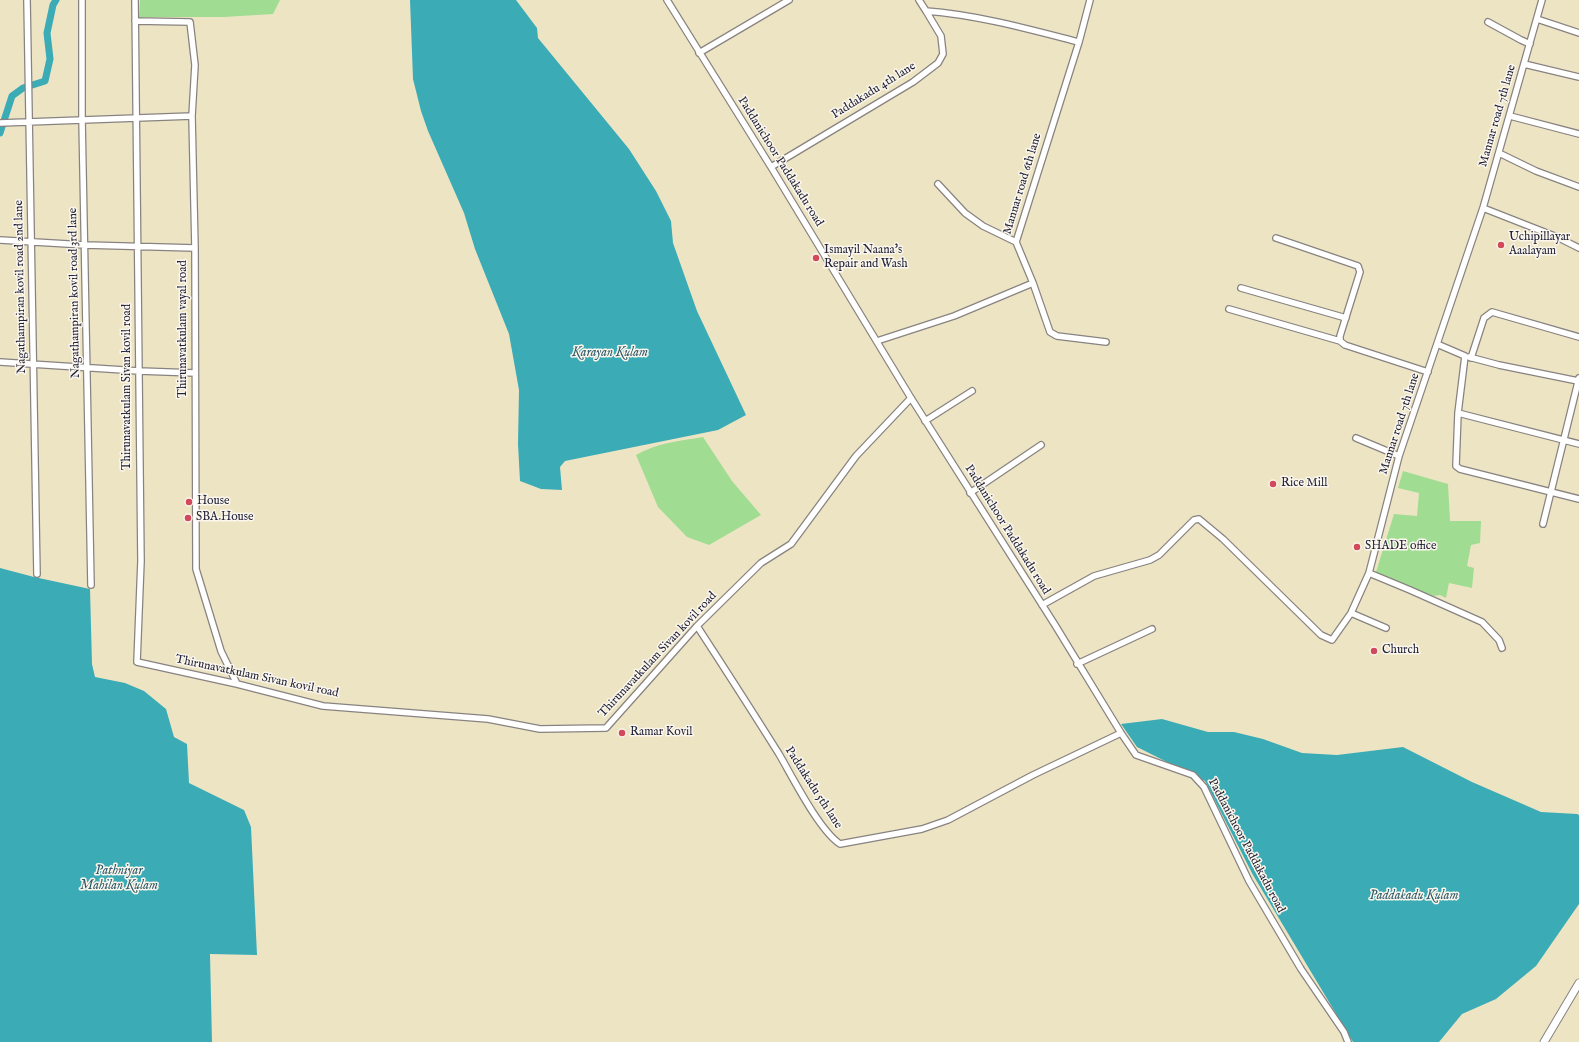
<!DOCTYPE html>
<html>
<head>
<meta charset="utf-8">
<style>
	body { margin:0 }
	canvas { display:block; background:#ede4c4 }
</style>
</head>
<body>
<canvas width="1579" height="1042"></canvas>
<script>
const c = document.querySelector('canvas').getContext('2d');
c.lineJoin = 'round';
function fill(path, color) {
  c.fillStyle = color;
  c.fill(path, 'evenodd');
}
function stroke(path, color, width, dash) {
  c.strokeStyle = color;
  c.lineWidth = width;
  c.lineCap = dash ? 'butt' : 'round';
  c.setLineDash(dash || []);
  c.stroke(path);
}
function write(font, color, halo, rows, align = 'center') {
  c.font = font + ' "IM FELL English",serif';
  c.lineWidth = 3;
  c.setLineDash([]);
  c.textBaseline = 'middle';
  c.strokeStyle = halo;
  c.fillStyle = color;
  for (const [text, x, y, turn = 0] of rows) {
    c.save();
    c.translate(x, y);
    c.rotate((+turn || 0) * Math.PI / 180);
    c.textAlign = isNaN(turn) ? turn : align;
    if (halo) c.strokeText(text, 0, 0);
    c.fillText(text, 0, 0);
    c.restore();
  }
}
fill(new Path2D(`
	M 140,0 L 280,0 L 273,14 L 224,17 L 145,17 L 139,19 Z
	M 703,437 L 732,481 L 761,515 L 709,545 L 687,537 L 658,507 L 636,455 C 656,443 680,441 703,437 Z
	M 1403,471 L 1448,484 L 1450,521 L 1481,521 L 1480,543 L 1471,545 L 1467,566 L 1474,568 L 1472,588 L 1449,583 L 1446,598 L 1440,595 L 1434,596 L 1393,582 L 1376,572 L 1394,514 L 1417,516 L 1419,493 L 1398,488 Z`), '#a0dd92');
fill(new Path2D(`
	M 410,0 L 516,0 L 537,28 L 538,38 L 629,149 L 656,191 L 671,221 L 673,243 L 697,311 L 746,415 L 718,430 L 565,461 L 560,467 L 562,490 L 541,489 L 520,481 L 518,444 L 519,390 L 509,334 L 475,249 L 464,213 L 428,131 L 421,111 L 413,79 Z
	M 0,568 L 34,577 L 90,589 L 92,664 L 95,677 L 125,683 L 144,691 L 166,709 L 174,737 L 187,744 L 189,783 L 244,810 L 251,827 L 257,955 L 210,954 L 212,1042 L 0,1042 Z
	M 1162,719 L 1208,732 L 1234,732 L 1263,739 L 1302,753 L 1337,755 L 1403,747 L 1472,782 L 1541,812 L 1577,814 L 1579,815 L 1579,904 L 1536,966 L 1496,999 L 1462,1014 L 1439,1042 L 1353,1042 L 1253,875 L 1205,781 L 1137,747 L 1121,724 Z`), '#3bacb6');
stroke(new Path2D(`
	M 0,133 L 12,96 L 23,88 L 45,81 L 50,59 L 47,33 L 53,5 L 56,0`), '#3bacb6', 7);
const minor = new Path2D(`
	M 27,0 L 37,574
	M 82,0 L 82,119 L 91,585
	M 135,0 L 141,561 L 137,662 L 237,684 L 323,706 L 488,719 L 540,729 L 606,728 L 697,626 L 761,563 L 791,544 L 856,456 L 911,398
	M 667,0 L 771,167 L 911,398 L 1055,625 L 1121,733 L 1136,755 L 1193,775 L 1204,787 L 1249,881 L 1301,969 L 1344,1032 L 1348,1042
	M 919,0 L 926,11 C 978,15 1028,29 1079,42
	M 1537,19 L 1579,33
	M 135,21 L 190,22 L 195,65 L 192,116 L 195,248 L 196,569 L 221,651 L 237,684
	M 1488,22 L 1521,40 L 1530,44
	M 699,53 L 789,0
	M 1524,64 L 1579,77
	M 1510,116 L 1579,134
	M 0,123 L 192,116
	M 1499,153 L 1536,171 L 1579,187
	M 771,167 L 913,82 L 938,63 L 943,54 L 941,36 L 926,11
	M 938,184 L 965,213 L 983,226 L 1016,242
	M 1483,208 L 1557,237 L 1579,248
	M 1276,238 L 1358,266 L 1360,272 L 1340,336 L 1340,341 L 1345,345 L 1428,372
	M 0,240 L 85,245 L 195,248
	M 1033,283 L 1050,332 L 1057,336 L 1106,342
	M 1241,288 L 1346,318
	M 1229,309 L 1340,341
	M 877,341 L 954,316 L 1033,283 L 1016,242 L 1079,42 L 1090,0
	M 1437,344 L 1465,356 L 1458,413 L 1456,466 L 1460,469 L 1579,499
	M 1469,357 L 1499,365 L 1578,381
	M 1471,358 L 1484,318 L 1492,312 L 1579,337
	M 0,362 L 139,371 L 195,373
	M 1458,413 L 1579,444
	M 925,421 L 972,391
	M 1356,438 L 1399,456
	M 970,493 L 1041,445
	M 1543,524 L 1579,378
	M 1369,573 L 1410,590 L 1482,622 L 1499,640 L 1502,648
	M 1042,605 L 1094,576 L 1150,560 L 1159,555 L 1194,520 L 1199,519 L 1223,539 L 1321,635 L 1332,640 L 1351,613 L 1369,573 L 1399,456 L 1483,208 L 1542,0
	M 1351,613 L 1386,628
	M 697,626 C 725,669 752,711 779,754 C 793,778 819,830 840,844 L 922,829 L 948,820 L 1033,775 L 1121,733
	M 1077,664 L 1152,629`);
const tertiary = new Path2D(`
	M 1544,1042 L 1579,983`);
stroke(minor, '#888380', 8);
stroke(tertiary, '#888380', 9);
stroke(minor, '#fff', 5.5);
stroke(tertiary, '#fff', 7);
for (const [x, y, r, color] of [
	[1501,245,4,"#d1495b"],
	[816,258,4,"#d1495b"],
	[1273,484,4,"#d1495b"],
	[189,502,4,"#d1495b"],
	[188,518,4,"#d1495b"],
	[1357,547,4,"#d1495b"],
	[1374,651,4,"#d1495b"],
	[622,733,4,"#d1495b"]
]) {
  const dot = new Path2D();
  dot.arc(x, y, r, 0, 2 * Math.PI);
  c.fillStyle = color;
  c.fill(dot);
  stroke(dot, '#fbf7ec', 1.5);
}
write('12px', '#22223b', '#fbf7ec', [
	["Paddakadu 4th lane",874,91,-32],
	["Mannar road 7th lane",1498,116,-74],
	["Paddanichoor Paddakadu road",780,162,58],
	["Mannar road 6th lane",1023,184,-73],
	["Nagathampiran kovil road 2nd lane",21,287,-91],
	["Nagathampiran kovil road 3rd lane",75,293,-91],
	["Thirunavatkulam vayal road",184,329,-90],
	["Thirunavatkulam Sivan kovil road",128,387,-90],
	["Mannar road 7th lane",1400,424,-72],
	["Paddanichoor Paddakadu road",1007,530,58],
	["Thirunavatkulam Sivan kovil road",658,655,-47],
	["Thirunavatkulam Sivan kovil road",257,677,12],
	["Paddakadu 5th lane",813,788,57],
	["Paddanichoor Paddakadu road",1246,846,62]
]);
write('12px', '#22223b', '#fbf7ec', [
	["Uchipillayar",1509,238],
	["Aaalayam",1509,252],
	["Ismayil Naana's",824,251],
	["Repair and Wash",824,265],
	["Rice Mill",1281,484],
	["House",197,502],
	["SBA.House",196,518],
	["SHADE office",1365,547],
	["Church",1382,651],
	["Ramar Kovil",630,733]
], 'left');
write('italic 13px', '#2c596c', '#fbf7ec', [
	["Karayan Kulam",610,353],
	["Pathniyar",119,871],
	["Mahilan Kulam",119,886],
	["Paddakadu Kulam",1414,896]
]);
</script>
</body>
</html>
